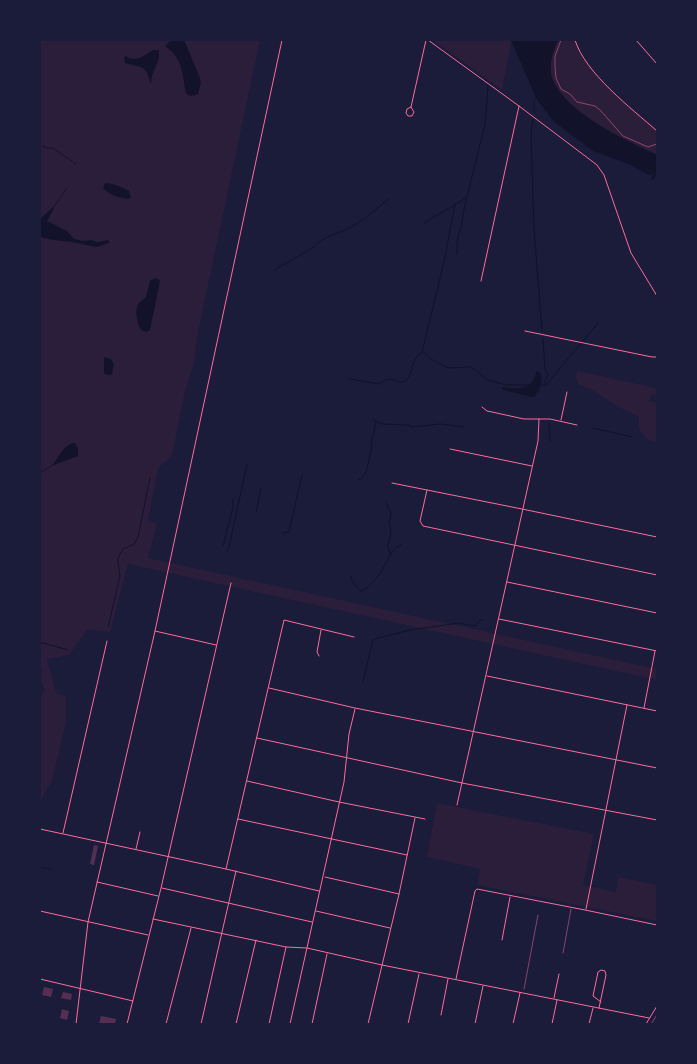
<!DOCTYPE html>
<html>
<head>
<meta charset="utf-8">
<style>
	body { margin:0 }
	#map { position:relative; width:697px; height:1064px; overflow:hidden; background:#1b1b3a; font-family:Overpass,sans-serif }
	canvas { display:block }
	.frame { position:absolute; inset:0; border:41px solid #1b1b3a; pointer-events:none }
</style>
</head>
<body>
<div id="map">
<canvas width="697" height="1064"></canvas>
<div class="frame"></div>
</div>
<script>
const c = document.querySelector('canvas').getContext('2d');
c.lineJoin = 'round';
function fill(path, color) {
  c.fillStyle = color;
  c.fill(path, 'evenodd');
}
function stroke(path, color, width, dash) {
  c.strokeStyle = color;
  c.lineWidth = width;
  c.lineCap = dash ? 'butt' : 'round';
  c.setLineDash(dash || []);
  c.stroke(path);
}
fill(new Path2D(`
	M 40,40 L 260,40 L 198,332 L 194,363 L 185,391 L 172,456 L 158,468 L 148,521 L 157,524 L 148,558 L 657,669 L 657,680 L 128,564 L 110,632 L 87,630 L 69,655 L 47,659 L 56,693 L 66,696 L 66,721 L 52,781 L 40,801 L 40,699 L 44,690 L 41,679 L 42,669 L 40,669 Z
	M 433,40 L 509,40 L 511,43 L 502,90 Z
	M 558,40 L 575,40 C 588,76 629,105 657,130 L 657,155 C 625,140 565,113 552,78 C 548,65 553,51 558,40 Z
	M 577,371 L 657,388 L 657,396 L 651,395 L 649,401 L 657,403 L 657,442 L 648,440 L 639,429 L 639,416 L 618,407 L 596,392 L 578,384 L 576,377 Z
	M 437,803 L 594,834 L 583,885 L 616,892 L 618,877 L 657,885 L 657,921 L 477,885 L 480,869 L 427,857 Z`), '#2a1e3b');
fill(new Path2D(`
	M 171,40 L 184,40 L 200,78 L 201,83 L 198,94 C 193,96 190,97 186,93 C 183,80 183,65 174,54 C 172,51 168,49 165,46 Z
	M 511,40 L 558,40 C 553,51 548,65 552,78 C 565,113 625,140 657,155 L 657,177 L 655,176 L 654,180 L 651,179 L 653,175 L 651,174 L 649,175 L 626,163 L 593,151 L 553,121 L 536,98 Z
	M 153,50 L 159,50 L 159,58 L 152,76 L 151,83 L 150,83 C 147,64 140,68 125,63 L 124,59 L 125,56 C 137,63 143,56 153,50 Z
	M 105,183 C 113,183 121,187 129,191 L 131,197 L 129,199 C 120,198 109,195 103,188 Z
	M 52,208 L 54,208 L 53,210 L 47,221 L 67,231 L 74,239 L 83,241 L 92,240 C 97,244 103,241 108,240 L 110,243 L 96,247 L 72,242 L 53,240 L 40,237 L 40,219 Z
	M 155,278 L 158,279 L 160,281 L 159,286 L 150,330 L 146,332 L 141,330 L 138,324 L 136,312 L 138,304 L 146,297 L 150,281 Z
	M 104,357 L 111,359 L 114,364 L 112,374 L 110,375 L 104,374 Z
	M 537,371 L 541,374 C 543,382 540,391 534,397 L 531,397 L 504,390 L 502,389 L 503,387 C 513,389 528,390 534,379 C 535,376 536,373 537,371 Z
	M 73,443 L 75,443 L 78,449 L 78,456 L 51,466 C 60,458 61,447 73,443 Z`), '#12122b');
stroke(new Path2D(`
	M 534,112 L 534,100 L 536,98
	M 533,120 L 531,135 L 534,228 L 542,331
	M 42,146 L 47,148 L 53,148
	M 54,149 L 72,161
	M 74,163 L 76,164
	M 53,208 L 67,188
	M 424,223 L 466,198
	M 457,254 C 457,245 457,235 461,228 L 464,209 L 485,124 L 488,85
	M 274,270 L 314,247 C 323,236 338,234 349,228 C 363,221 377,208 389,199
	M 543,338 L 545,369 C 548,373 549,376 545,380 L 546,385 L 598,323
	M 423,352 L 431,359 L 448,368 L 469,367 L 474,369 L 488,380 L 506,385 L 528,385
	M 349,379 L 379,384 C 383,382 386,379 390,379 C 396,380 401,384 406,380 C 413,375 411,358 422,352 L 444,262 L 455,204
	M 539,385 L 546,385
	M 374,420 L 382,424 L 408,425 L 412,427 L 440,424 L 464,427
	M 549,423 L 550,441
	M 593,428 L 632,437
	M 40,473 L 51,466
	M 358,480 L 362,478 L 366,473 L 371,451 L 372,439 L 376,422
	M 386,502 C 388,510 394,512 389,521 L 391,531 L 388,546 L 390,554
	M 256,512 L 261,489
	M 284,534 L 284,532 L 289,532 L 302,475
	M 223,546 L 233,507 L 233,499
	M 228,551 L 247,465
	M 351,577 C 352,583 357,589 362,591 C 372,586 383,569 388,560 C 391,553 394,548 401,545
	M 108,627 L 120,576 L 118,563 L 118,558 L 123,549 L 134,544 L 138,537 L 150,478
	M 40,642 L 68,650
	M 363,682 L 373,640 L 375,639 L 410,630 L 459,623 L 474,626 L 476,625 L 480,620 L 482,620
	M 40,867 L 51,869`), '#12122b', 1);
fill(new Path2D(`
	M 94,845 L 98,846 L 94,865 L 90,864 Z
	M 44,987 L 53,989 L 51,997 L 42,995 Z
	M 63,992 L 72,994 L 71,1000 L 61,998 Z
	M 62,1009 L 69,1011 L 67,1020 L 60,1018 Z
	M 101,1016 L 116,1019 L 115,1024 L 99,1024 Z`), '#542f53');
stroke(new Path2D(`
	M 561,40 L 555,56 L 555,67 L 556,78 L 561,89 L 570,94 L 577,102 L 595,106 L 600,110 L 623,136 L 648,147 L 657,144
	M 524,989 L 538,915
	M 651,1024 L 657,1015`), '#ff6b9d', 0.5);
stroke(new Path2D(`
	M 563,953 L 571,909`), '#ff6b9d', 0.5);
stroke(new Path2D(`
	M 636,40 L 657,64
	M 411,107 L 414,112 L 412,116 L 408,116 L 406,113 L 407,109 L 411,107 L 426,40
	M 481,281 L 519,106
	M 525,331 L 652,357 L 657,357
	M 482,407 L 487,411 L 492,412 L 524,419 L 550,419 L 577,425
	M 561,420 L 567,392
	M 450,449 L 532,466
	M 392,483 L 522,509 L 657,537
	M 427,490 L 420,521 L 423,526 L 657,575
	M 507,582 L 657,613
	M 499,619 L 657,651
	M 155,631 L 216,645
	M 319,656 L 317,652 L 321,630
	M 487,676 L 657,711
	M 269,688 L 355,708 L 657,768
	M 644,708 L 655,651
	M 257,738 L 462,783 L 657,820
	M 247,781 L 339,802 L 425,819
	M 457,805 L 538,441 L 539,419
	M 238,819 L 407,855
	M 40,829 L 226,869 L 319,891
	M 63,833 L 107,641
	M 136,849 L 140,832
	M 226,869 L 284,620 L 354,637
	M 325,877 L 399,894
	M 97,882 L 158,896
	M 162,888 L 312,922
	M 586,909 L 627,705
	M 40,911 L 148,935
	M 316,911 L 390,928
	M 153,919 L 286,947 L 307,948 L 382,965 L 649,1018
	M 502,940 L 510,897
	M 40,979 L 133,1001
	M 456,979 L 475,891 L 477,889 L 585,910 L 657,925
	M 554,998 L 559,974
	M 599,1008 L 606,975 L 605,971 L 601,970 L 598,972 L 593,996 L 601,1002
	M 441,1015 L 448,979
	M 127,1024 L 161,888 L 231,583
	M 166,1024 L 191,928
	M 201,1024 L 236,871
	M 236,1024 L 256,940
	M 269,1024 L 286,947
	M 290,1024 L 344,782 L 349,734 L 355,709
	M 312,1024 L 327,954
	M 368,1024 L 399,894 L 415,818
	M 408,1024 L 419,974
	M 475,1024 L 483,986
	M 513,1024 L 520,993
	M 552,1024 L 557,1000
	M 589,1024 L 593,1008`), '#ff6b9d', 1);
stroke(new Path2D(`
	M 428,40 L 519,106 L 597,165 L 604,175 L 631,253 L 657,296
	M 575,40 C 585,73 631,108 657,131
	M 76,1024 L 88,922 L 155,631 L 282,40
	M 646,1024 L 657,1006`), '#ff6b9d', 1);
</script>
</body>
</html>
